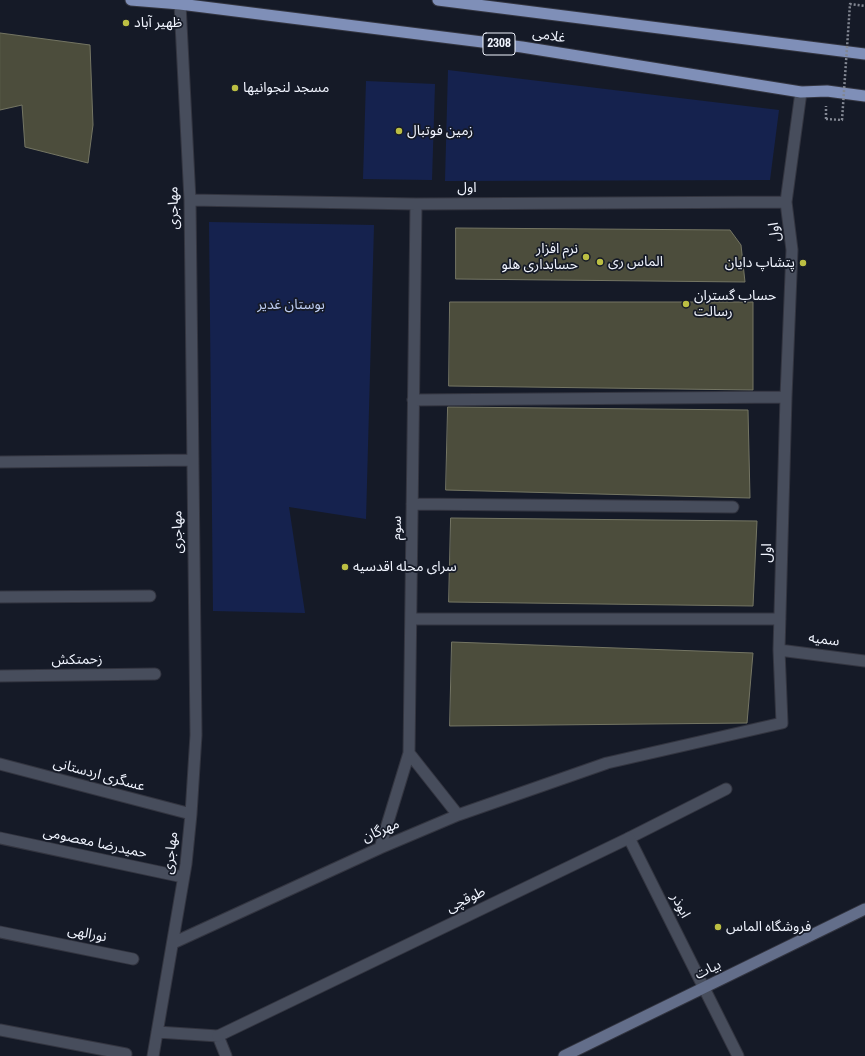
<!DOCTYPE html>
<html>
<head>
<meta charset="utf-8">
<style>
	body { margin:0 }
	canvas { display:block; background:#151a27 }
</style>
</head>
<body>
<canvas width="865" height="1056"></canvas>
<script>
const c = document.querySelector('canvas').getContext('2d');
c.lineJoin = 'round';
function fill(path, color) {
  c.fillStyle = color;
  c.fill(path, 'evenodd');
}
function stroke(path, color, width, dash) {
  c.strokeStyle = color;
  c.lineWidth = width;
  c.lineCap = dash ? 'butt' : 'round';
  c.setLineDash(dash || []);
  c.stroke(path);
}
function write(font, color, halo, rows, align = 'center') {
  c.font = font + ' "Archivo Narrow","Noto Sans Arabic",sans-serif';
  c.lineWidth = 3.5;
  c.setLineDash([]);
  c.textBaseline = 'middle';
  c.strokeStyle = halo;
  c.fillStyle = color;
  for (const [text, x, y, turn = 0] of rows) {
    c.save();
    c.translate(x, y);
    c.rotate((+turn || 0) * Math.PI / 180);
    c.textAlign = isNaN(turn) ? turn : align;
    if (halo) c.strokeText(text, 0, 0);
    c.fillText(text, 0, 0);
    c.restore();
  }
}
fill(new Path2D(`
	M 448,70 L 779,110 L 770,180 L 445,181 Z
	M 366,81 L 435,84 L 432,180 L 363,179 Z
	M 209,222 L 374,225 L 366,519 L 289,507 L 305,613 L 213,611 Z`), '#15224e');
const building = new Path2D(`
	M 0,33 L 90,45 L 93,125 L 88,163 L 25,147 L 22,105 L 0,110 Z
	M 456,228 L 730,230 L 741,245 L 745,282 L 456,279 Z
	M 450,302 L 753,302 L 753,390 L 449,386 Z
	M 448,407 L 748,410 L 750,498 L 446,490 Z
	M 451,518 L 757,521 L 753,606 L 449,602 Z
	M 452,642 L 753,653 L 747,723 L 450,726 Z`);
fill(building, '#4c4d3c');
stroke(building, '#747563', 1);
const minor = new Path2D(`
	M 190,200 L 416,204 L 786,202
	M 413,400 L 786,397
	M 0,462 L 193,460
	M 412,504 L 733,507
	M 0,597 L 150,596
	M 411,619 L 780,619
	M 779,650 L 865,661
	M 0,676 L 155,674
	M 409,753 L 458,815
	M 0,764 L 191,814
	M 0,838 L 183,877
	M 629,838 L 726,789
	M 380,848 L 409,753 L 416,204
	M 0,932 L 133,959
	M 173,943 L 380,848 L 458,815 L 607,763 L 782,723 L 779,650 L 786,397 L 792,250 L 786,202 L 801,92
	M 0,1030 L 126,1054
	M 157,1032 L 218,1036 L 226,1056
	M 153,1056 L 186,864 L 191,814 L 196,735 L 190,200 L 180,4`);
const tertiary = new Path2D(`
	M 218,1036 L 629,838 L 738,1056`);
const secondary = new Path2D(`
	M 564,1056 L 865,909`);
const primary = new Path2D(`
	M 131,0 L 180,4 L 522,47 L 801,92 L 827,91 L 865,96
	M 438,0 L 865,54`);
stroke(minor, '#333540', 13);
stroke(tertiary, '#333540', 13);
stroke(secondary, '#333540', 13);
stroke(primary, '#333540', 13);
stroke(new Path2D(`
	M 826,119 L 826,106`), '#828792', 2.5, [2, 2]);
stroke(minor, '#474d5c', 11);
stroke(tertiary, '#474d5c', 11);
stroke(secondary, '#636e8a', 11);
stroke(primary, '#7f8fb8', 11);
stroke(new Path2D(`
	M 826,119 L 842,120 L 850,4 L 865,6`), '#828792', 2.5, [2, 2]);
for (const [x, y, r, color] of [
	[126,23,4,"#bcbf43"],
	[235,88,4,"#bcbf43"],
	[399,131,4,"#bcbf43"],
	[586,257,4,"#bcbf43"],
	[600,262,4,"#bcbf43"],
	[803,263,4,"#bcbf43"],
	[686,304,4,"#bcbf43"],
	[345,567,4,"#bcbf43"],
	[718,927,4,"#bcbf43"]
]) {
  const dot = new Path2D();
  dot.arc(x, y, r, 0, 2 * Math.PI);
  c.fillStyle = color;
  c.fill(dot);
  stroke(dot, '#151a27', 1.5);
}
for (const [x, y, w] of [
	[499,44,32]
]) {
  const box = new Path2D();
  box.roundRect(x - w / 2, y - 11, w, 22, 3);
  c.fillStyle = '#151a27';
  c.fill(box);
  stroke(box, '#f1f5ff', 1);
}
write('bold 13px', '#f1f5ff', null, [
	["2308",499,44]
]);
write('14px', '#f1f5ff', '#151a27', [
	["ظهیر آباد",134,23],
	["مسجد لنجوانیها",243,88],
	["زمین فوتبال",407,131],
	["نرم افزار",578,249,"right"],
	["حسابداری هلو",578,265,"right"],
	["الماس ری",608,262],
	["پتشاپ دایان",795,263,"right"],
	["حساب گستران",694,296],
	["رسالت",694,312],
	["سرای محله اقدسیه",353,567],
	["فروشگاه الماس",726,927]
], 'left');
write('14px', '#f1f5ff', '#151a27', [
	["غلامی",549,36,9],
	["اول",467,188],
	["مهاجری",174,208,-91],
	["اول",775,232,-97],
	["سوم",397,528,-89],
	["مهاجری",178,532,-91],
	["اول",767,553,-88],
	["سمیه",824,640,7],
	["زحمتکش",77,660,-1],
	["عسگری اردستانی",99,775,15],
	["مهرگان",381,831,-23],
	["حمیدرضا معصومی",95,843,12],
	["مهاجری",171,853,-83],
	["طوقچی",466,900,-26],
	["ابوذر",680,906,63],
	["نورالهی",87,934,11],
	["بیات",708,970,-26]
]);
write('14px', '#becdf1', '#151a27', [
	["بوستان غدیر",291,305]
]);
</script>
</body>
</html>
